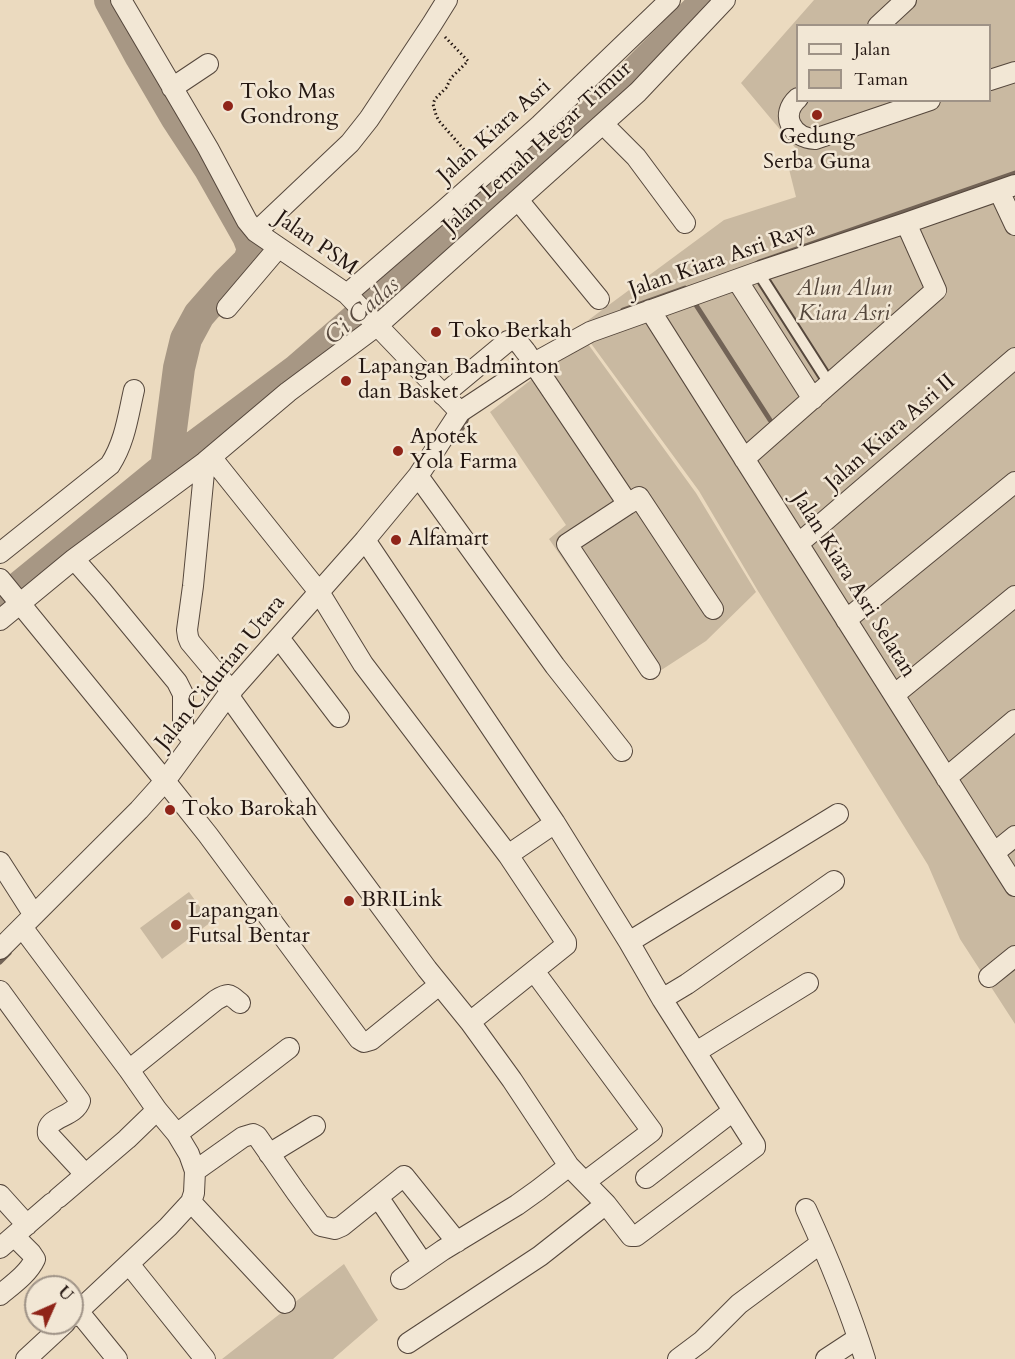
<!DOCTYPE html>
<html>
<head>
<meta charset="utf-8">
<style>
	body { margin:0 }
	#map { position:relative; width:1015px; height:1359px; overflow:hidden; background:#ebdabf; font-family:Cardo,serif }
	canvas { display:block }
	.legend { position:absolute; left:796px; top:24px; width:195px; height:78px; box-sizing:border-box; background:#f2e7d5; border:2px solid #9f9387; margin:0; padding:8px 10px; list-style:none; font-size:18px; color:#231611 }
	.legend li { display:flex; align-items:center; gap:12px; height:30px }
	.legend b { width:30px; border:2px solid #9f9387 }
	.north { position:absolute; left:24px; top:1275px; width:60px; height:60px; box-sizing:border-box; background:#f2e7d5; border:2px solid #9f9387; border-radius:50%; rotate:45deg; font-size:16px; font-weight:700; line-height:24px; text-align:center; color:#231611 }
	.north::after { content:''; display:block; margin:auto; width:21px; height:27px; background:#8f2418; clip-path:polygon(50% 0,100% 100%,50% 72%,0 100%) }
</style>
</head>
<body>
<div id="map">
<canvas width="1015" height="1359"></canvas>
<ul class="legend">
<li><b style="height:8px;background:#f2e7d5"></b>Jalan</li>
<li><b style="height:16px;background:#c9b9a1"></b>Taman</li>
</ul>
<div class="north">U</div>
</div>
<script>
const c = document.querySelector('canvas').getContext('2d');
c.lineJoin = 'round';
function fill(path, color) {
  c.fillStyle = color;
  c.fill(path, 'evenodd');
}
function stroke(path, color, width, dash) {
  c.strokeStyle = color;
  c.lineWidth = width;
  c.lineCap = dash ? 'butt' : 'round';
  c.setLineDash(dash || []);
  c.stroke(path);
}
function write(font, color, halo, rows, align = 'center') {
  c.font = font + ' Cardo,serif';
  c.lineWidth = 5;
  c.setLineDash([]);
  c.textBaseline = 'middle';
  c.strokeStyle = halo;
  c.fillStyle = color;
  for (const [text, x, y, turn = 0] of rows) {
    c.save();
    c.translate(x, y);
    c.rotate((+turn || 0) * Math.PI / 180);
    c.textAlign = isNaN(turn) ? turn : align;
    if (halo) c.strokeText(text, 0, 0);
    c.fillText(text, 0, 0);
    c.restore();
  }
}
fill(new Path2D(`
	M 814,0 L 1015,0 L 1015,1024 L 960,939 L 928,865 L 758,591 L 699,491 L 579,327 L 724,220 L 796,197 L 787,161 L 798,151 L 741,83 ZM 798,26 L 990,26 L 990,100 L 798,100 Z
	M 588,344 L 696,493 L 756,592 L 706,641 L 646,680 L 549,539 L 566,525 L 490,412 L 541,372 Z
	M 189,892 L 211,922 L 162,959 L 140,928 Z
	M 344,1264 L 378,1320 L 333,1359 L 222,1359 Z`), '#c9b9a1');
stroke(new Path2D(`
	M 759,262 L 1015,173
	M 695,302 L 696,305 L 770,420
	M 623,310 L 685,288
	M 455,437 L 464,426 L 467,418
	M 0,962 L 9,953`), '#726356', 5);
stroke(new Path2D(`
	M 110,0 L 141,57 L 176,117 L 210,169 L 248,236 L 253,249 L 249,261 L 227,283 L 199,315 L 186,339 L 179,368 L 166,468
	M 0,603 L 163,470 L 297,370 L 605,103 L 707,0`), '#a79784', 32);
const lane = new Path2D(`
	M 758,272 L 829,383`);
const street = new Path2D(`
	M 121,0 L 208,148 L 247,221 L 256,232 L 347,294 L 460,412
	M 878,26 L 906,0
	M 990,80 L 1015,72
	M 172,88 L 208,64
	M 798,98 C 779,115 792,138 815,139 L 930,100
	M 603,124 L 636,157 L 685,223
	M 999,191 L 1015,225
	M 518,200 L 599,299
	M 256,232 L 350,143 L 369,119 L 432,24 L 447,0
	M 737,280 L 813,399
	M 347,294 L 443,211 L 540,125 L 670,0
	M 227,308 L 278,248
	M 650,310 L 1015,886
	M 443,395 L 508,341 C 517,338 521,346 526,352 L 628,504 L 567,544 L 650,669
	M 211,457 L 319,592 L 363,664 L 508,855
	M 744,459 L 936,290 L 906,223
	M 205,462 L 193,586 L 187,630 L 188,637 L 190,642 L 232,692
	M 418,476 L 555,666 L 622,751
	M 628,504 L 639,497 L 713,609
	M 798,544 L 1015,358
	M 0,553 L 110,465 C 125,442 128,416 134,390
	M 74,559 L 102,591 L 177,682 L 183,694 L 183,726 L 186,732 L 194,741
	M 0,579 L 165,781 L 208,835 L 359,1039 L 364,1042 L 371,1040 L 439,985
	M 0,620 L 74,559 L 205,462 L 288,392 L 378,325 L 638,92 L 725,0
	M 846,620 L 1015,482
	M 279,638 L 339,717
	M 228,695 L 320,824 L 427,969 L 470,1022 L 512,1080 L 569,1166 L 606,1204 L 631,1236 L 636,1236 L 755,1147 L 755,1145 L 662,999 L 629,942 L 555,823 L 365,540
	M 894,695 L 1015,596
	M 946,778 L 1015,720
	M 994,853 L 1015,836
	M 0,862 L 34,915
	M 22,927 L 129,1070 L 157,1110 L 177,1134 L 189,1154 L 195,1171 L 194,1193 L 191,1202 L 168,1227 L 72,1317
	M 629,942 L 838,814
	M 0,949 L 139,810 L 165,781 L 228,695 L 365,540 L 418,476 L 460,412 L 534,363 L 590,332 L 758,272 L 906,223 L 1015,185
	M 534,971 L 652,1131 L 651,1132 L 585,1182
	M 989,977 L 1015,956
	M 0,991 L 80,1101 C 75,1118 45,1116 48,1134 L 85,1174
	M 662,999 L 687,984 L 834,881
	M 470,1022 L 566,945 L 566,942 L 508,855 L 555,823
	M 696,1052 L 808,983
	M 129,1070 L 216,1000 C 229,992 229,994 240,1003
	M 177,1134 L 289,1048
	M 269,1154 L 315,1126
	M 195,1171 L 243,1137 L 253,1134 L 257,1136 L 296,1192 L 321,1226 L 335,1229 L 342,1226 L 404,1176 L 457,1242
	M 646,1178 L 733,1111
	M 0,1195 L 27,1225
	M 378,1197 L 420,1259
	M 58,1198 L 127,1139 L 157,1110
	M 191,1202 L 285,1303
	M 806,1209 C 828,1257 849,1308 865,1359
	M 0,1248 L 52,1203
	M 129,1264 L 205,1359
	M 401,1279 L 443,1250 L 517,1205 L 538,1190 L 569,1166
	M 0,1295 C 12,1285 28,1274 35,1259 L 31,1253 L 14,1236
	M 78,1311 L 117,1359
	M 408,1343 L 540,1256 L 606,1204
	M 26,1359 L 65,1323
	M 678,1359 L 702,1341 L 739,1304 L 821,1243
	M 826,1359 L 858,1338`);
stroke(lane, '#55473c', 14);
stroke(street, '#55473c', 22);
stroke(new Path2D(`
	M 445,37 L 468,61 L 451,78 L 446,88 L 435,99 L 433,104 L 436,115 L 439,121 L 474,161`), '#231611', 3, [1.5, 3]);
stroke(lane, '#f2e7d5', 10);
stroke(street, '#f2e7d5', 20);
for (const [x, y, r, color] of [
	[228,106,6,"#8f2418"],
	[817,115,6,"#8f2418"],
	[436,332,6,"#8f2418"],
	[346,381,6,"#8f2418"],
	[398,451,6,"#8f2418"],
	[396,540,6,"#8f2418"],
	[170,810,6,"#8f2418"],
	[349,901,6,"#8f2418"],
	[176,925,6,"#8f2418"]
]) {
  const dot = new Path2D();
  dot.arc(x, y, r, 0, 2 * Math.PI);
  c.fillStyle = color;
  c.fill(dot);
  stroke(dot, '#f2e7d5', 2);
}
write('22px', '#231611', '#f2e7d5', [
	["Toko Mas",240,93],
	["Gondrong",240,118],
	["Gedung",817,138,"center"],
	["Serba Guna",817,163,"center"],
	["Toko Berkah",448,332],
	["Lapangan Badminton",358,368],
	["dan Basket",358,393],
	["Apotek",410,438],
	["Yola Farma",410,463],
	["Alfamart",408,540],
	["Toko Barokah",182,810],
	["BRILink",361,901],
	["Lapangan",188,912],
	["Futsal Bentar",188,937]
], 'left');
write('22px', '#231611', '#f2e7d5', [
	["Jalan Kiara Asri",495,132,-42],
	["Jalan Lemah Hegar Timur",538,148,-42],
	["Jalan PSM",316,244,35],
	["Jalan Kiara Asri Raya",722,260,-19],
	["Jalan Kiara Asri II",891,433,-41],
	["Jalan Kiara Asri Selatan",853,585,58],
	["Jalan Cidurian Utara",221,673,-51]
]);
write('italic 22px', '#55473c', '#f2e7d5', [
	["Alun Alun",844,290],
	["Kiara Asri",844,315]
]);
write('italic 24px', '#584a3f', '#f2e7d5', [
	["Ci Cadas",363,312,-41]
]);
</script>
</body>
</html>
